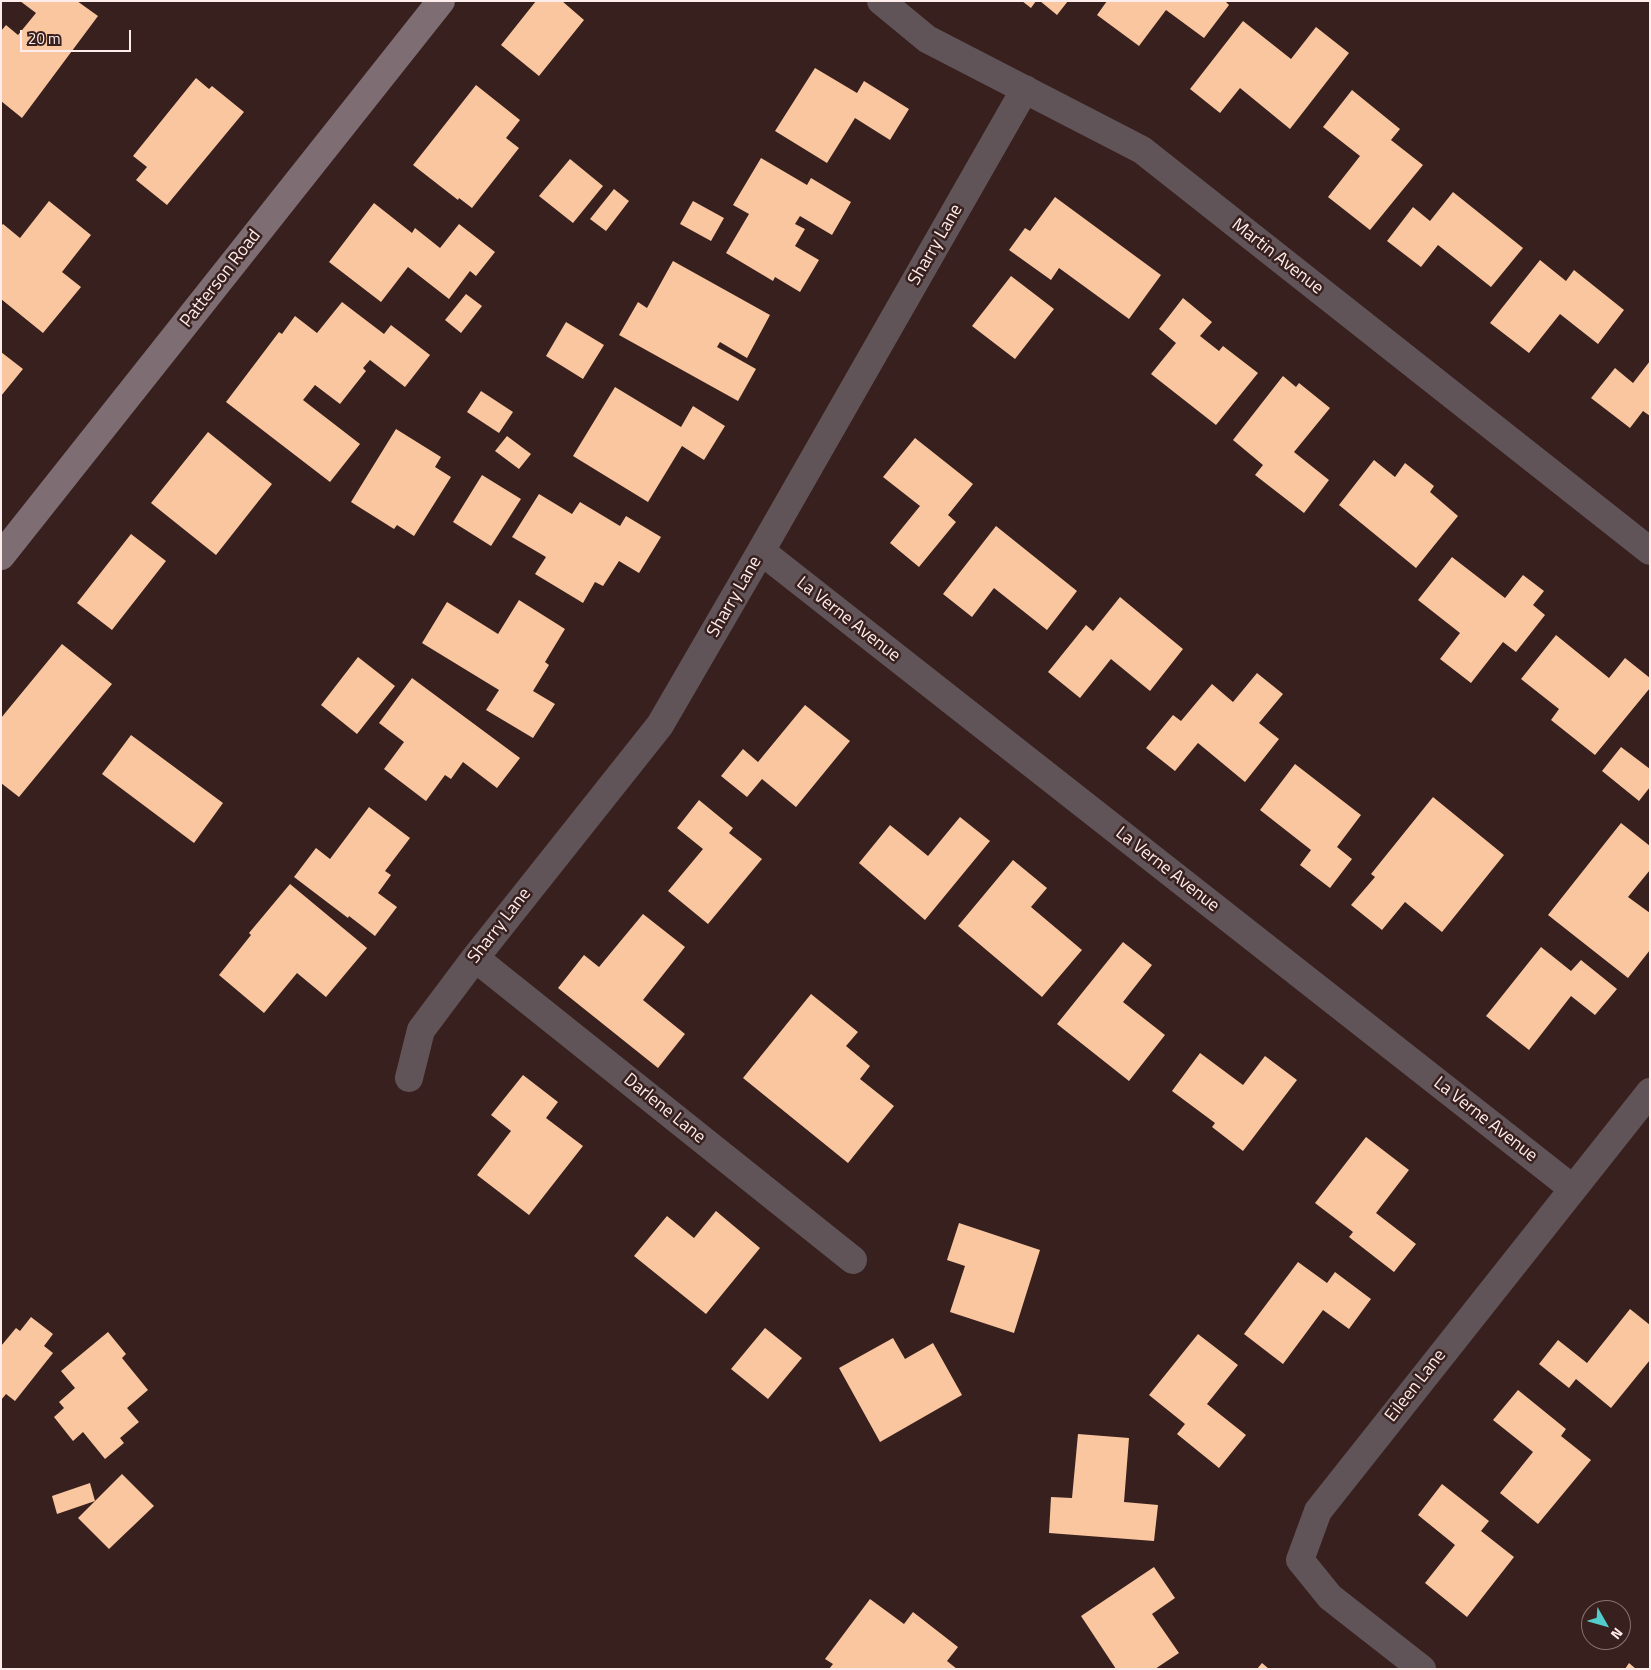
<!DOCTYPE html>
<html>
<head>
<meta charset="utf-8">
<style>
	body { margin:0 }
	#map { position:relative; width:1651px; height:1670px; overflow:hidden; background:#38201e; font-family:"Titillium Web",sans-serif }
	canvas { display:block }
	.frame { position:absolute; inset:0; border:2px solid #ffedec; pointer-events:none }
	.north { position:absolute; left:1581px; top:1600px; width:50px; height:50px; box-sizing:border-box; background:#38201e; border:1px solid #887270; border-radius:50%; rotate:128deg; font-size:14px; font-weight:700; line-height:20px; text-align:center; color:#ffedec }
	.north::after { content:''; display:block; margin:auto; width:18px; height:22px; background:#52cdcc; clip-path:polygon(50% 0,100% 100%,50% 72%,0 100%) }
	.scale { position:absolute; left:20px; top:30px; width:111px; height:22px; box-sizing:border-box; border:2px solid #ffedec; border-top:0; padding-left:6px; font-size:15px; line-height:18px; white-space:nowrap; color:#ffedec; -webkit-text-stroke:4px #38201e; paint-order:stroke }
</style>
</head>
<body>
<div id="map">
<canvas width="1651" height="1670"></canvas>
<div class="frame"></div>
<div class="north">N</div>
<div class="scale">20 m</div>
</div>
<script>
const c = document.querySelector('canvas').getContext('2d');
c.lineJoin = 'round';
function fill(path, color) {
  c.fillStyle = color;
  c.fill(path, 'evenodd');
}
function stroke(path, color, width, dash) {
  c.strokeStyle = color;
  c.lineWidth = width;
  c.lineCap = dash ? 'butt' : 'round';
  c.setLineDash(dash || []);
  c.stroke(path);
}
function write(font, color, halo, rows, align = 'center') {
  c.font = font + ' "Titillium Web",sans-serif';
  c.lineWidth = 5;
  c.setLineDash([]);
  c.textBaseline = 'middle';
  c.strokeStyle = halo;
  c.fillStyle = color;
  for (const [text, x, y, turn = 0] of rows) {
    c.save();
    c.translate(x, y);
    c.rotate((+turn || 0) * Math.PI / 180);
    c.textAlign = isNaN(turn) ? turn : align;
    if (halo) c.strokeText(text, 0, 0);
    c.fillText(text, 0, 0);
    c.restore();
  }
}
fill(new Path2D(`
	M 20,1 L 77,1 L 98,16 L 22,118 L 1,101 L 1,31 L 6,25 L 18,35 L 36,13 Z
	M 536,1 L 562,1 L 584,20 L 539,76 L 501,45 Z
	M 1022,1 L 1036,1 L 1031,8 Z
	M 1040,1 L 1068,1 L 1057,15 Z
	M 1107,1 L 1225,1 L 1229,5 L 1204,38 L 1166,10 L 1139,46 L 1097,15 Z
	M 1243,21 L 1291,59 L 1316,27 L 1349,53 L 1290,129 L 1240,88 L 1220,113 L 1190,89 Z
	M 815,68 L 857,93 L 864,81 L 909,109 L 890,140 L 855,118 L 827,163 L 775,131 Z
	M 196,78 L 209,89 L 212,86 L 244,112 L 167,205 L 136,180 L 147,167 L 133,156 Z
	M 476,85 L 520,120 L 506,138 L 519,148 L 472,208 L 459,198 L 458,200 L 413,165 Z
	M 1352,90 L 1400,129 L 1391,140 L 1423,165 L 1370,230 L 1328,197 L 1360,156 L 1323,127 Z
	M 761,158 L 807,185 L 811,178 L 851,202 L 832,235 L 800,216 L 795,224 L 805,229 L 795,246 L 819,260 L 800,292 L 775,277 L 773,281 L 726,253 L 749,214 L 733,205 Z
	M 570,159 L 603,186 L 573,223 L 539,196 Z
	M 614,189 L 629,201 L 606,231 L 590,219 Z
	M 1453,192 L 1523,248 L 1491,287 L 1438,245 L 1421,267 L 1387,241 L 1413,207 L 1430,221 Z
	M 1055,197 L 1161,275 L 1129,319 L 1059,268 L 1051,280 L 1009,250 L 1025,228 L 1030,231 Z
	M 49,201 L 91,235 L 62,272 L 81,287 L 43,333 L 1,299 L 1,226 L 3,224 L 20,238 Z
	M 693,201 L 724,218 L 711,241 L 680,224 Z
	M 374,203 L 412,233 L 415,228 L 440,248 L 459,224 L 495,252 L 476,276 L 470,271 L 449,299 L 408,267 L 381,302 L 329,262 Z
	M 1540,260 L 1566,281 L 1574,270 L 1624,310 L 1598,344 L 1560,314 L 1529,353 L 1490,323 Z
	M 673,261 L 770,315 L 747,358 L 720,342 L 717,347 L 756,369 L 738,401 L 619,335 L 638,302 L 647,308 Z
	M 1011,276 L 1054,309 L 1015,359 L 972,326 Z
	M 466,294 L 482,306 L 461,333 L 445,320 Z
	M 1183,298 L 1212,322 L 1200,336 L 1219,351 L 1223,346 L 1258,373 L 1216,425 L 1151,374 L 1176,343 L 1159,329 Z
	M 342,302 L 384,334 L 391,325 L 430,355 L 405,387 L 370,360 L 363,368 L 366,371 L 340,404 L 315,385 L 303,400 L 360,444 L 330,482 L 226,402 L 279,332 L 282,334 L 295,316 L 317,333 Z
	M 566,322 L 604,345 L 583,379 L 546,356 Z
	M 1,352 L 23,369 L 1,396 Z
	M 1650,361 L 1650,416 L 1643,411 L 1630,428 L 1591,398 L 1615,368 L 1633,383 Z
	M 1283,376 L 1296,387 L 1299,383 L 1330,408 L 1294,452 L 1329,480 L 1304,513 L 1255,475 L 1263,465 L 1233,440 Z
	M 615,387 L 681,427 L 693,406 L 725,426 L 704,460 L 682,446 L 648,502 L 573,456 Z
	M 481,391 L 513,412 L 499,433 L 467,412 Z
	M 396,429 L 441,457 L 435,467 L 451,477 L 414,536 L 397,525 L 394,529 L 351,502 Z
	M 208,432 L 272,484 L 216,555 L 151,503 Z
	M 507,436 L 531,454 L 519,469 L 495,451 Z
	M 915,438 L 973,484 L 948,515 L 956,522 L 919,567 L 890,543 L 920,506 L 883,477 Z
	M 1374,460 L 1395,477 L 1405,463 L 1434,486 L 1430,492 L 1458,516 L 1416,568 L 1339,505 Z
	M 482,475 L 521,499 L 491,546 L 453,522 Z
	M 539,494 L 572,514 L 580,502 L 620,526 L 626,516 L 661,537 L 639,573 L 619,561 L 603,586 L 595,582 L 583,603 L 535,574 L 546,557 L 512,537 Z
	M 996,526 L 1077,591 L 1047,630 L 994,588 L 972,617 L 943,594 Z
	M 131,534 L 166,561 L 112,630 L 77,603 Z
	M 1452,557 L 1505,598 L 1523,575 L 1544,591 L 1533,605 L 1545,615 L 1516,652 L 1503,642 L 1471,683 L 1440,659 L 1460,633 L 1418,600 Z
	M 1120,597 L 1183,649 L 1150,691 L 1111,659 L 1080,698 L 1048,672 L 1086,625 L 1093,631 Z
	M 519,600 L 565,629 L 545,662 L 549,665 L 533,691 L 555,704 L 533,738 L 486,710 L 499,690 L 422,643 L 447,602 L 498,634 Z
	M 1556,635 L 1609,678 L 1625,658 L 1650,678 L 1650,688 L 1595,755 L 1551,720 L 1559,709 L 1521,679 Z
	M 62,644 L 112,684 L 19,797 L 1,783 L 1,718 Z
	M 358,657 L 395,686 L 357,734 L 321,705 Z
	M 1257,673 L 1283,694 L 1259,723 L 1279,739 L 1245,782 L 1198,743 L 1175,771 L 1146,748 L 1173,715 L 1181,721 L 1212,684 L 1233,702 Z
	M 412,678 L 520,758 L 497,788 L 463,762 L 451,779 L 445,775 L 426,801 L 384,769 L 404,742 L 379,723 Z
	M 805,705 L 850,741 L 796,807 L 762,779 L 747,797 L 721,776 L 743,749 L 758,762 Z
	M 131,735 L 223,803 L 194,843 L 102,774 Z
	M 1621,747 L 1650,769 L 1650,787 L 1639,801 L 1602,771 Z
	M 1295,764 L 1361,815 L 1337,847 L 1352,859 L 1330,888 L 1300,865 L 1311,850 L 1260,810 Z
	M 1433,797 L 1504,855 L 1442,932 L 1405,902 L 1382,930 L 1351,905 L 1375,877 L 1371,874 Z
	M 699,800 L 733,828 L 729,833 L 762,859 L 708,924 L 668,891 L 703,849 L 677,828 Z
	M 369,807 L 410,838 L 385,871 L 391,875 L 378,893 L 397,907 L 375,936 L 349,916 L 348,918 L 294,877 L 316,848 L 330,859 Z
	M 960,817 L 990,841 L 925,920 L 859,863 L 890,825 L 928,856 Z
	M 1621,823 L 1650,846 L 1650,870 L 1628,897 L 1650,913 L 1650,950 L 1628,978 L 1548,915 Z
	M 1013,860 L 1047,888 L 1031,907 L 1082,950 L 1042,997 L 958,926 Z
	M 290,884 L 367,948 L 326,997 L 297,973 L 264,1013 L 219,975 L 251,935 L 249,933 Z
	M 643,914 L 685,947 L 643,1000 L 685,1034 L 658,1068 L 558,988 L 584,955 L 599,967 Z
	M 1123,942 L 1152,965 L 1123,1002 L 1165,1035 L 1129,1081 L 1057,1024 Z
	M 1541,947 L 1571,971 L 1581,960 L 1617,989 L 1595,1015 L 1571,996 L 1529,1050 L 1486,1016 Z
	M 811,994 L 858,1032 L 846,1046 L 870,1066 L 860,1079 L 894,1106 L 848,1163 L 743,1078 Z
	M 1200,1053 L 1243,1085 L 1265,1056 L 1297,1080 L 1243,1151 L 1212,1127 L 1215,1123 L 1172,1091 Z
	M 523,1075 L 558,1102 L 546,1118 L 583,1146 L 529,1215 L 477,1175 L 511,1131 L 491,1115 Z
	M 1366,1137 L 1409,1170 L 1376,1213 L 1416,1244 L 1394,1272 L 1349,1237 L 1353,1232 L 1315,1203 Z
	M 716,1211 L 760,1248 L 706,1314 L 634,1256 L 667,1216 L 694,1238 Z
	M 959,1223 L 1040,1250 L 1014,1333 L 950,1312 L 965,1266 L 947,1260 Z
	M 1298,1262 L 1327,1283 L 1335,1272 L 1371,1299 L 1349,1329 L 1323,1310 L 1283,1364 L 1244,1334 Z
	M 1630,1309 L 1650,1325 L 1650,1360 L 1611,1408 L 1576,1379 L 1569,1388 L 1539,1364 L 1558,1340 L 1587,1363 Z
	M 31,1317 L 53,1334 L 44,1346 L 53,1353 L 15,1401 L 6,1394 L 1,1400 L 1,1346 L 16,1328 L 20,1331 Z
	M 765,1328 L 802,1358 L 768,1399 L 731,1369 Z
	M 108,1332 L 126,1354 L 122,1358 L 148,1390 L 127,1408 L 139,1422 L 120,1438 L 124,1443 L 105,1459 L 83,1432 L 73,1441 L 54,1417 L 64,1408 L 59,1402 L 75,1388 L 61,1371 Z
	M 1198,1334 L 1238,1365 L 1207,1404 L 1246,1435 L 1219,1468 L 1177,1434 L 1185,1424 L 1149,1395 Z
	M 893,1338 L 905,1359 L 933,1343 L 962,1395 L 880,1442 L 839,1368 Z
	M 1518,1390 L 1566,1429 L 1561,1436 L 1591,1460 L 1538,1524 L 1500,1493 L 1533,1452 L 1493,1420 Z
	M 1078,1434 L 1129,1438 L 1124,1502 L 1158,1505 L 1154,1541 L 1049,1533 L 1051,1497 L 1072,1498 Z
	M 122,1474 L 154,1506 L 109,1549 L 78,1518 L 95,1501 L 57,1514 L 52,1496 L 90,1483 L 95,1501 Z
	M 1442,1484 L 1489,1521 L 1481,1531 L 1514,1557 L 1467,1617 L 1425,1583 L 1455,1545 L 1418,1515 Z
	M 1154,1567 L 1175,1598 L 1152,1614 L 1179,1653 L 1155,1669 L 1116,1669 L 1081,1616 Z
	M 870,1599 L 904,1624 L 913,1612 L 958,1647 L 947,1661 L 957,1669 L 829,1669 L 833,1664 L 825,1659 Z
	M 1262,1663 L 1269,1669 L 1257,1669 Z
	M 1629,1663 L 1636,1669 L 1625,1669 Z`), '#fac69f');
stroke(new Path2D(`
	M 881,1 L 927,39 L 1142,150 L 1650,551
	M 761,551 L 1572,1188
	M 475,958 L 853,1260
	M 409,1078 L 421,1030 L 475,958 L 660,725 L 761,551 L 1025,89
	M 1422,1669 L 1330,1597 L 1300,1560 L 1318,1511 L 1650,1092`), '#605459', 28);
stroke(new Path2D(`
	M 1,556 L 441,1`), '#7f6d74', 28);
write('18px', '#ffedec', '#38201e', [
	["Sharry Lane",936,245,-60],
	["Martin Avenue",1277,257,38],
	["Patterson Road",221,279,-52],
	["Sharry Lane",735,597,-60],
	["La Verne Avenue",848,620,38],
	["La Verne Avenue",1167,870,38],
	["Sharry Lane",500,926,-52],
	["Darlene Lane",664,1109,39],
	["La Verne Avenue",1485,1120,38],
	["Eileen Lane",1416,1386,-52]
]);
</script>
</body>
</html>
